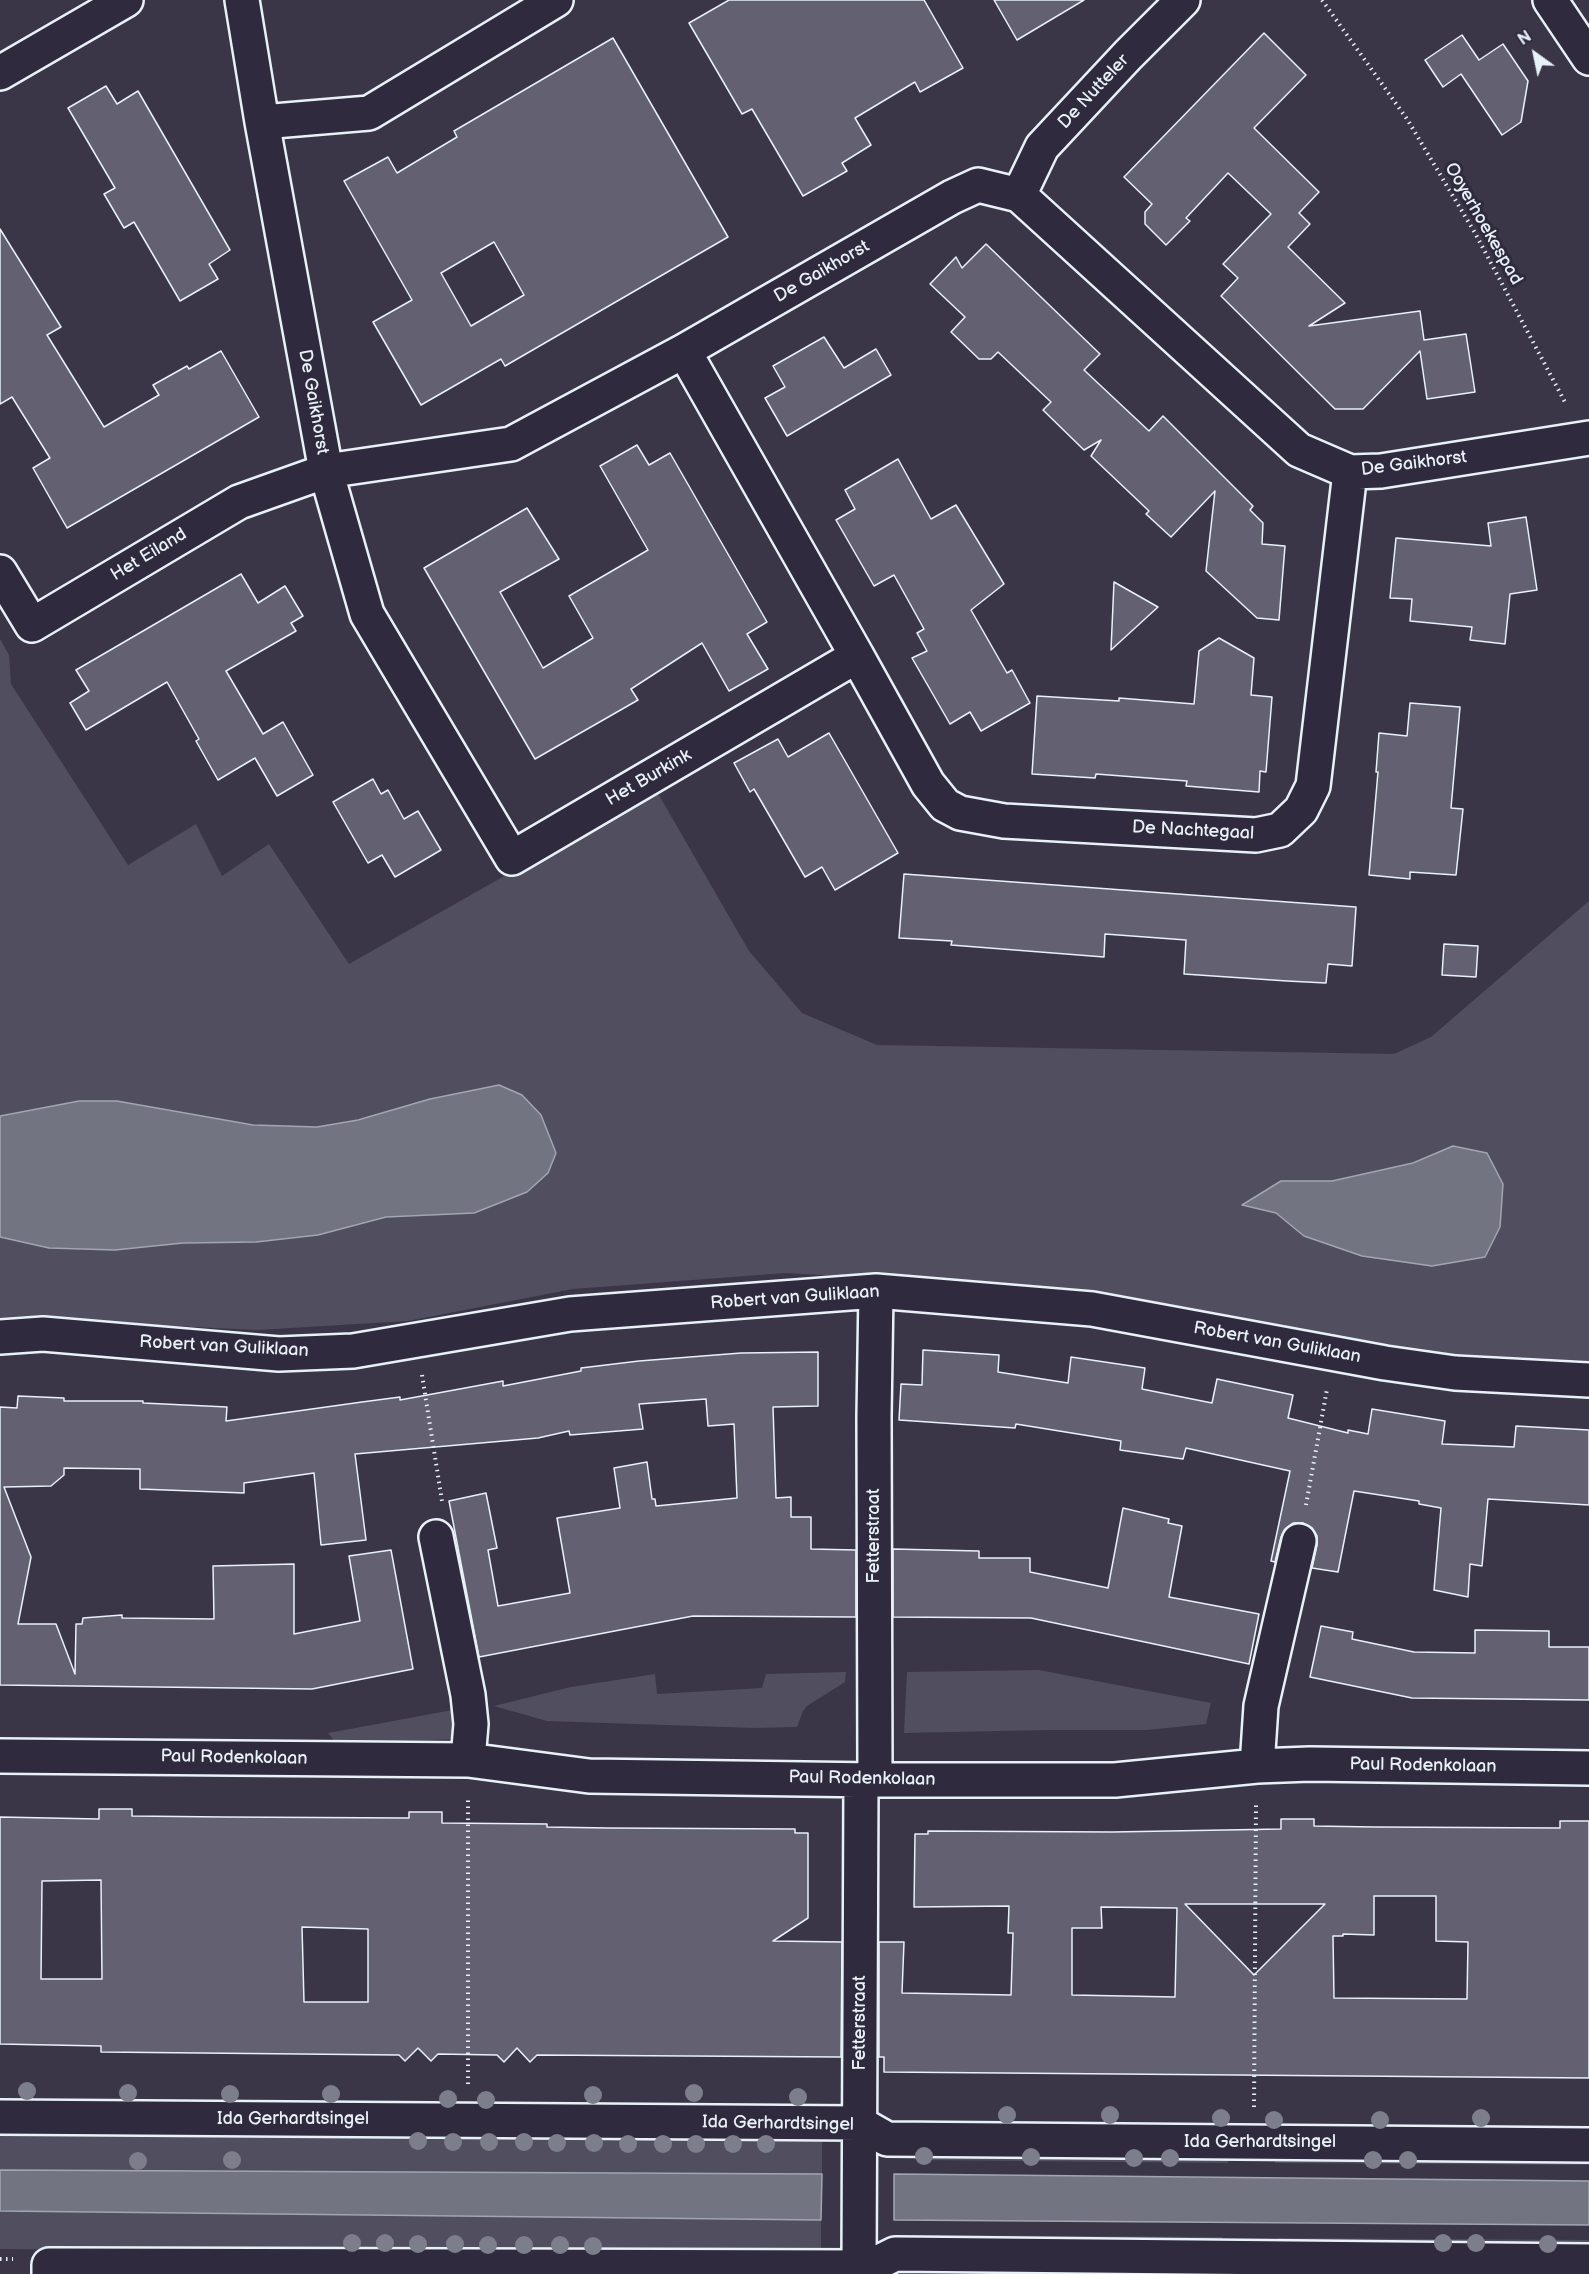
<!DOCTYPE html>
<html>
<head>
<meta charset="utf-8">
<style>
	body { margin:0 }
	#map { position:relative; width:1589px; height:2274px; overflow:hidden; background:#3a3648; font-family:"Balsamiq Sans",sans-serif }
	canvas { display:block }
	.north { position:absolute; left:1505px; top:24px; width:60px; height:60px; -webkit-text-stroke:4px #2f2a3d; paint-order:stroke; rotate:327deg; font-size:16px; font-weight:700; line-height:24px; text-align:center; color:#e8f1f8 }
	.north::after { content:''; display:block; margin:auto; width:21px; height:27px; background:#e8f1f8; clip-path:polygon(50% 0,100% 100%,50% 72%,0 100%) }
</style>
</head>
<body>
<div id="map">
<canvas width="1589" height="2274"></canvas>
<div class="north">N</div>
</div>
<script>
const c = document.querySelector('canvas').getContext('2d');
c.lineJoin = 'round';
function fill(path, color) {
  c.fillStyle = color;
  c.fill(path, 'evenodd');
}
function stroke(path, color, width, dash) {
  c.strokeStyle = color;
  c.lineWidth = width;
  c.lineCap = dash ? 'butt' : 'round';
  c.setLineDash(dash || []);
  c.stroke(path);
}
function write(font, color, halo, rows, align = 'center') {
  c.font = font + ' "Balsamiq Sans",sans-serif';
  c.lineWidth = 6;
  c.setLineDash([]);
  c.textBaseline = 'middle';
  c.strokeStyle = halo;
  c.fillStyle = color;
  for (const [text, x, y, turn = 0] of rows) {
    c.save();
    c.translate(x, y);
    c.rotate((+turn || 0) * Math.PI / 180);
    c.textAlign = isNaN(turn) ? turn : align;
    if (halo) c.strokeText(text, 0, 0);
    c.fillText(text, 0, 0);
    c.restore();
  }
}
fill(new Path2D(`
	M 0,639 L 9,655 L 11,684 L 128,865 L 196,824 L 222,876 L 269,844 L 349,964 L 656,790 L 749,951 L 802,1013 L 877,1045 L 1394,1054 L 1431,1037 L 1589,901 L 1589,1361 L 1393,1351 L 1179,1307 L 976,1284 L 786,1273 L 573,1289 L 408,1321 L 257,1330 L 70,1321 L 0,1324 L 0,1237 L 49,1248 L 115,1250 L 183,1243 L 256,1242 L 318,1235 L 386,1217 L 474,1213 L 358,1120 L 317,1127 L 253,1125 L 117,1101 L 79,1101 L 0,1116 ZM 1453,1146 L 1362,1256 L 1304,1236 L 1276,1213 L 1243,1206 L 1281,1181 L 1332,1181 L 1413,1163 Z
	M 1039,1670 L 1211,1703 L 1206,1724 L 1147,1730 L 1046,1730 L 904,1733 L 907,1672 Z
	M 846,1672 L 845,1682 L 807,1706 L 803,1711 L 797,1727 L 755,1728 L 547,1721 L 494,1706 L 571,1687 L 655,1674 L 657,1694 L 762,1688 L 766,1674 Z
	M 458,1709 L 460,1739 L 336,1743 L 328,1733 Z
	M 0,2129 L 817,2137 L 822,2140 L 822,2174 L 0,2170 Z
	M 917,2151 L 1228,2154 L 1228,2163 L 917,2160 Z
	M 1276,2155 L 1589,2157 L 1589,2165 L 1275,2163 Z
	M 0,2211 L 821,2220 L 821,2251 L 811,2256 L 0,2249 Z
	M 911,2235 L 1222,2237 L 1222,2246 L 911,2243 Z
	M 1278,2238 L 1589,2240 L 1589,2248 L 1278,2246 Z`), '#504e5f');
const water = new Path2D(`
	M 499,1085 L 522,1095 L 541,1115 L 556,1153 L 548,1173 L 527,1192 L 474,1213 L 386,1217 L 318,1235 L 256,1242 L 183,1243 L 115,1250 L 49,1248 L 0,1237 L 0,1116 L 79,1101 L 117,1101 L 253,1125 L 317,1127 L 358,1120 L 430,1099 Z
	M 1453,1146 L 1487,1153 L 1503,1184 L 1500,1227 L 1485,1257 L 1432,1266 L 1362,1256 L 1304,1236 L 1276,1213 L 1242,1205 L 1281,1181 L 1332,1181 L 1413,1163 Z
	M 0,2170 L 822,2174 L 821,2220 L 0,2211 Z
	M 894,2174 L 1589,2181 L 1589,2225 L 894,2220 Z`);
fill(water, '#737482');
stroke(water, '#a2a6b1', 1.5);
const building = new Path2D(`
	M 729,0 L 924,0 L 963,68 L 920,92 L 915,82 L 855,118 L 871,145 L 842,163 L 847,171 L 803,196 L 752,109 L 742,114 L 689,23 Z
	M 994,0 L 1084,0 L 1017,40 Z
	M 1264,33 L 1306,75 L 1254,128 L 1319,192 L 1299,213 L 1310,224 L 1288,247 L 1345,303 L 1309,326 L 1420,311 L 1424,340 L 1466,334 L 1475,392 L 1427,399 L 1420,351 L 1363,409 L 1335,409 L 1221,296 L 1238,278 L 1223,264 L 1271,214 L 1228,173 L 1186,218 L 1190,221 L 1166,245 L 1145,224 L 1145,212 L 1152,204 L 1124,177 Z
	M 1462,35 L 1479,60 L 1503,44 L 1528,81 L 1521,122 L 1502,135 L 1461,74 L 1443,87 L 1425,60 Z
	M 613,38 L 728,237 L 505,366 L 501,359 L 421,405 L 373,322 L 412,300 L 344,181 L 388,157 L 397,173 L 457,137 L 454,131 ZM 494,242 L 524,295 L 471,326 L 441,273 Z
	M 106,86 L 117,104 L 138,91 L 230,250 L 209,264 L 218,279 L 180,301 L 134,222 L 124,228 L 104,194 L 115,188 L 68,108 Z
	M 0,229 L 61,327 L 47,335 L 104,427 L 159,395 L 153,385 L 187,366 L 189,369 L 221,351 L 259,417 L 67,528 L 33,468 L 50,458 L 12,397 L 0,404 Z
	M 986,244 L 1100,354 L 1084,370 L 1149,431 L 1163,416 L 1253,506 L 1250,510 L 1263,523 L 1262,544 L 1285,546 L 1279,620 L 1257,618 L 1206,571 L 1215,491 L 1171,537 L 1146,514 L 1149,511 L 1091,456 L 1101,440 L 1084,450 L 1043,410 L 1051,402 L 998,352 L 991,359 L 979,359 L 951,332 L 965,317 L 930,284 L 956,257 L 962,268 Z
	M 824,337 L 844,368 L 876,349 L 891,375 L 787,436 L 765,398 L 785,387 L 773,366 Z
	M 637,445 L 649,465 L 670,453 L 767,622 L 747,634 L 768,669 L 729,691 L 702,643 L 631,689 L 638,700 L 535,759 L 424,568 L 527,508 L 559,559 L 500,592 L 543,668 L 593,638 L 569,596 L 648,550 L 600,466 Z
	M 898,459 L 931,519 L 956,505 L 1004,584 L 971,610 L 1007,673 L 1012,670 L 1030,703 L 981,731 L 970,712 L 950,724 L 912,658 L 927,651 L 917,633 L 924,629 L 894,575 L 874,586 L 836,520 L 855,509 L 845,490 Z
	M 1526,517 L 1537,590 L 1510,594 L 1505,644 L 1470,640 L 1472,627 L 1410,621 L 1412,599 L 1390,598 L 1396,538 L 1491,546 L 1488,523 Z
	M 241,574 L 258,603 L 285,586 L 303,616 L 291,623 L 296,631 L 226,671 L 263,734 L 283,722 L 313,775 L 277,796 L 255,758 L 218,780 L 196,741 L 199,739 L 167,682 L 86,730 L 70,703 L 89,691 L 76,670 Z
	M 1114,582 L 1158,607 L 1111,650 Z
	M 1219,638 L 1254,658 L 1251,695 L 1272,697 L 1266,772 L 1260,771 L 1259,792 L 1186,786 L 1187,781 L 1096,774 L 1095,778 L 1032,774 L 1037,696 L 1119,701 L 1119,698 L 1194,704 L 1199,651 Z
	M 1410,703 L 1460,707 L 1451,808 L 1463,809 L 1456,875 L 1410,872 L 1410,879 L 1369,875 L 1378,772 L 1376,772 L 1379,733 L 1407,736 Z
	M 829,733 L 898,853 L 835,890 L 822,867 L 805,877 L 754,789 L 750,792 L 734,763 L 778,739 L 788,757 Z
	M 373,779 L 381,794 L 388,790 L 404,819 L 418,811 L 441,850 L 395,877 L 382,855 L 368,863 L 333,802 Z
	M 904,874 L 1356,907 L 1352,966 L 1328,964 L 1326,983 L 1287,981 L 1184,974 L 1186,940 L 1105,934 L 1104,957 L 951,945 L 952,941 L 899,938 Z
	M 1444,944 L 1478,946 L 1476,977 L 1442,975 Z
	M 923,1350 L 999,1355 L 998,1372 L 1068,1383 L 1071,1357 L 1145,1368 L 1142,1389 L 1212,1403 L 1217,1379 L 1293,1395 L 1288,1418 L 1348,1433 L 1348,1430 L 1368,1434 L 1372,1409 L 1445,1421 L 1442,1444 L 1514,1447 L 1516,1426 L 1589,1430 L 1589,1505 L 1488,1499 L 1482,1566 L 1470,1564 L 1468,1597 L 1434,1590 L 1441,1508 L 1419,1504 L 1419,1501 L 1354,1491 L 1338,1572 L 1312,1568 L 1317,1545 L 1317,1536 L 1312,1528 L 1303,1523 L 1293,1523 L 1285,1529 L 1281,1537 L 1275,1562 L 1271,1561 L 1290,1471 L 1186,1448 L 1183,1459 L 1120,1450 L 1121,1441 L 1016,1424 L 1015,1428 L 899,1420 L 901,1384 L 922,1385 Z
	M 818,1352 L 818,1406 L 773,1407 L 776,1498 L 791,1497 L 791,1517 L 811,1517 L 811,1549 L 856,1550 L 856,1617 L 693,1616 L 479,1657 L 449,1501 L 486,1493 L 497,1548 L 488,1550 L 498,1606 L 570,1593 L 557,1518 L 620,1508 L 614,1468 L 647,1462 L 652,1499 L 655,1499 L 656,1506 L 737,1498 L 734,1424 L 708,1426 L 706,1399 L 639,1404 L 643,1429 L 570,1435 L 569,1431 L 538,1438 L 355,1454 L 366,1540 L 321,1545 L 314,1473 L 244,1483 L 244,1493 L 140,1489 L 140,1469 L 64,1468 L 64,1475 L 51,1486 L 4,1487 L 31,1557 L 18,1624 L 56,1624 L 75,1674 L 76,1624 L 82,1624 L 83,1618 L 122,1615 L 122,1618 L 214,1619 L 213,1566 L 294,1564 L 294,1634 L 360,1621 L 349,1556 L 391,1550 L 413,1669 L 312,1689 L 0,1685 L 0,1407 L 17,1408 L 18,1396 L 64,1398 L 64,1401 L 143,1401 L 143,1403 L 227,1407 L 226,1421 L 362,1402 L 400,1397 L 400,1400 L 503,1381 L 503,1386 L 581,1371 L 581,1368 L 639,1361 L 741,1353 Z
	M 1123,1508 L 1169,1519 L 1168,1523 L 1182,1526 L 1169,1597 L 1259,1614 L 1249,1664 L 1031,1618 L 893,1617 L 893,1549 L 979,1551 L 979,1558 L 1030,1558 L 1030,1572 L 1108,1588 Z
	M 1321,1626 L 1353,1632 L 1352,1639 L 1414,1652 L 1475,1653 L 1475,1630 L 1549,1631 L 1549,1647 L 1589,1647 L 1589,1700 L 1412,1698 L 1310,1677 Z
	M 99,1809 L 132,1809 L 132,1816 L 224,1817 L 409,1818 L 409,1812 L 442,1812 L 442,1823 L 547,1824 L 547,1827 L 608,1828 L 795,1829 L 795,1833 L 808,1833 L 808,1918 L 773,1941 L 842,1942 L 841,2057 L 537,2055 L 530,2062 L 517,2048 L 504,2062 L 497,2055 L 438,2054 L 431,2061 L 418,2048 L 405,2061 L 399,2055 L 101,2052 L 101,2046 L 0,2044 L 0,1817 L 99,1819 ZM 101,1880 L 102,1979 L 41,1979 L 42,1881 ZM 302,1927 L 368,1929 L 368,2002 L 304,2002 Z
	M 1281,1819 L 1314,1819 L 1314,1826 L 1375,1827 L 1560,1828 L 1560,1821 L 1589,1821 L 1589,2078 L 884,2072 L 884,2057 L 879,2057 L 879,1942 L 904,1942 L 902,1993 L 1011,1995 L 1013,1933 L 1008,1933 L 1009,1906 L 914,1907 L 915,1834 L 928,1834 L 928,1831 L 1112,1832 L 1281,1829 ZM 1374,1896 L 1436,1896 L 1436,1941 L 1468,1942 L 1467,1999 L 1334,1998 L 1333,1936 L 1343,1936 L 1343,1934 L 1374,1935 ZM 1185,1904 L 1325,1904 L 1254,1975 ZM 1101,1907 L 1177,1908 L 1175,1997 L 1072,1995 L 1072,1928 L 1102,1928 Z`);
fill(building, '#636171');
stroke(building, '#e8f1f8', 1.5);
const minor = new Path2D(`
	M 242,0 L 262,122 L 326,471 L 511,444 L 684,351 L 952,197 L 978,185 L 1019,195 L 1299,450 L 1350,472 L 1381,471 L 1589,438
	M 1550,0 L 1589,58
	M 0,73 L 126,0
	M 262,122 L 369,113 L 556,0
	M 1019,195 L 1042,147 L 1128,55 L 1183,0
	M 0,572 L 32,625 L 239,502 L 326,471 L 367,614 L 512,858 L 857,656 L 684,351
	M 857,656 L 928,784 L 945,805 L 960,813 L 1004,821 L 1256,835 L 1280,830 L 1301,810 L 1313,786 L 1350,472
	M 0,1337 L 43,1334 L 279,1354 L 353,1351 L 570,1314 L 876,1291 L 1092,1309 L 1385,1363 L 1455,1373 L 1589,1380
	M 436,1537 L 468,1695 L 471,1724 L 468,1760
	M 0,1756 L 468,1760 L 589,1776 L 875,1780 L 1115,1780 L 1257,1766 L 1310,1764 L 1589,1768
	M 1257,1766 L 1261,1706 L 1299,1541
	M 875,1780 L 874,1416 L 876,1291
	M 0,2117 L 859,2123 L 887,2139 L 1589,2145
	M 859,2267 L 861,1780
	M 49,2274 L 49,2265 L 869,2267 L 895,2254 L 1589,2261`);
stroke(minor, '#e8f1f8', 38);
stroke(new Path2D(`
	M 1322,0 L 1407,119 L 1475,233 L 1566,404
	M 422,1375 L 442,1501
	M 1306,1505 L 1327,1389
	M 468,2084 L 468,1797
	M 1254,2107 L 1256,1803
	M 0,2259 L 13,2259`), '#e8f1f8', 4, [1.5, 4.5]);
stroke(minor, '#2f2a3d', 33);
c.fillStyle = '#7d7e8b';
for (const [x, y] of [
	[27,2091],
	[128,2093],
	[694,2093],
	[230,2094],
	[331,2094],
	[593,2095],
	[798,2097],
	[448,2099],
	[486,2100],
	[1007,2115],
	[1110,2115],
	[1221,2118],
	[1481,2118],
	[1274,2120],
	[1380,2120],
	[418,2141],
	[453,2142],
	[489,2142],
	[524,2142],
	[557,2143],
	[594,2143],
	[628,2144],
	[663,2144],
	[696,2144],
	[733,2144],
	[766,2144],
	[924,2156],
	[1031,2157],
	[1134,2158],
	[1170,2158],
	[232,2160],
	[1373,2160],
	[1408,2160],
	[138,2161],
	[352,2243],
	[385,2243],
	[1443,2243],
	[1476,2243],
	[418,2244],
	[455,2244],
	[1548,2244],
	[488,2245],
	[524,2245],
	[560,2245],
	[593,2246]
]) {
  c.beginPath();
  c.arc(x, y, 9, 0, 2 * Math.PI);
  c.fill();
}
write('18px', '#e8f1f8', '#2f2a3d', [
	["De Nutteler",1094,92,-47],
	["Ooyerhoekespad",1483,224,60],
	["De Gaikhorst",822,272,-30],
	["De Gaikhorst",313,402,80],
	["De Gaikhorst",1414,464,-7],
	["Het Eiland",149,555,-31],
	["Het Burkink",649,778,-30],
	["De Nachtegaal",1193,831,3],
	["Robert van Guliklaan",795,1298,-4],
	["Robert van Guliklaan",1277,1343,10],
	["Robert van Guliklaan",224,1347,3],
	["Fetterstraat",874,1536,-90],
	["Paul Rodenkolaan",234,1758,1],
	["Paul Rodenkolaan",1423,1766,1],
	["Paul Rodenkolaan",862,1779,1],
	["Fetterstraat",860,2023,-90],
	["Ida Gerhardtsingel",293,2119],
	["Ida Gerhardtsingel",778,2124,1],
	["Ida Gerhardtsingel",1260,2142]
]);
</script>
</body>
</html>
